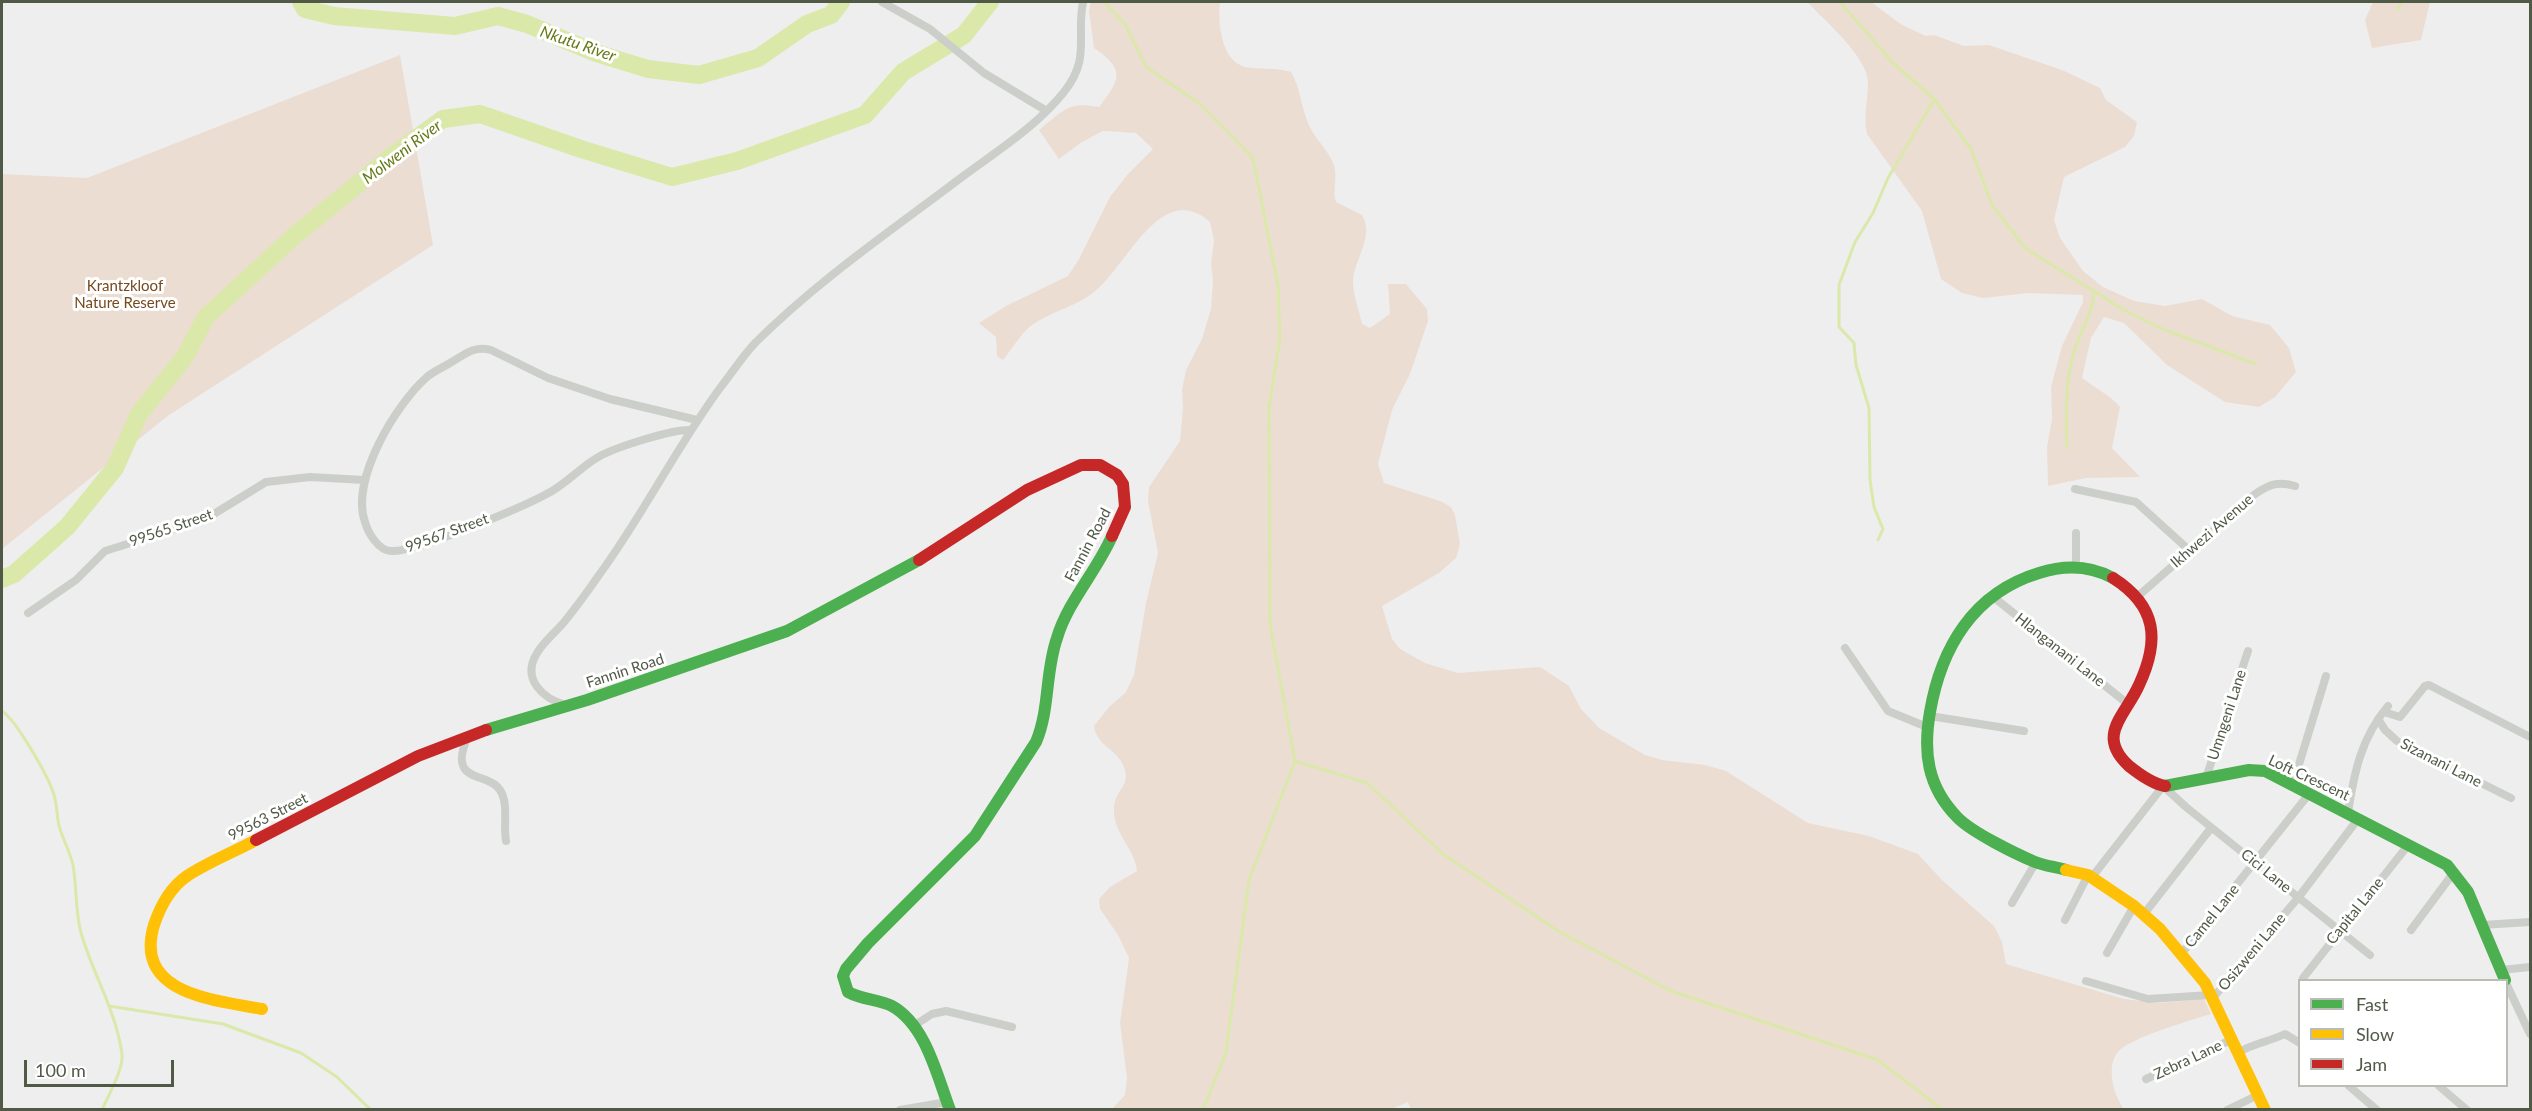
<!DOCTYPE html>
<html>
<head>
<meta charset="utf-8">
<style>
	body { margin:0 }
	#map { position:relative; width:2532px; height:1111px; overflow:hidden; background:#eee; font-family:Lato,sans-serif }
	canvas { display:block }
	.frame { position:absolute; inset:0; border:3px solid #505946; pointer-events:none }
	.legend { position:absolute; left:2298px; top:979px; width:210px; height:108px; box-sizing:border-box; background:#fff; border:2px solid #b9bdb5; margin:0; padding:8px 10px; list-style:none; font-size:18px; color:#505946 }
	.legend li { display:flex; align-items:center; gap:12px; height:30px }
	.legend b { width:30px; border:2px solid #b9bdb5 }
	.scale { position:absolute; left:24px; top:1060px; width:150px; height:27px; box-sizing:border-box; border:3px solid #505946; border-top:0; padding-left:8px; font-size:18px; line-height:21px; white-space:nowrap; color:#505946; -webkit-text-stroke:4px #fff; paint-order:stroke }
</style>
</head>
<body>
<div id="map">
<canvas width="2532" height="1111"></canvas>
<div class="frame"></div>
<ul class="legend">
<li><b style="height:8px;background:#4caf50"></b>Fast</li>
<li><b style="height:8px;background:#ffc107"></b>Slow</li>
<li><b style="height:8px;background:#c62828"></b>Jam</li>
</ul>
<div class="scale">100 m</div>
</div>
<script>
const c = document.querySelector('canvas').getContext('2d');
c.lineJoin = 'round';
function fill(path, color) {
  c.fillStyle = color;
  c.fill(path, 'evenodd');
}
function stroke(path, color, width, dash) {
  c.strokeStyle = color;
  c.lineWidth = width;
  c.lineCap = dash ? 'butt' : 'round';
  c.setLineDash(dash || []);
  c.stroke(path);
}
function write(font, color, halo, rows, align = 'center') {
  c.font = font + ' Lato,sans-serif';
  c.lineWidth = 6;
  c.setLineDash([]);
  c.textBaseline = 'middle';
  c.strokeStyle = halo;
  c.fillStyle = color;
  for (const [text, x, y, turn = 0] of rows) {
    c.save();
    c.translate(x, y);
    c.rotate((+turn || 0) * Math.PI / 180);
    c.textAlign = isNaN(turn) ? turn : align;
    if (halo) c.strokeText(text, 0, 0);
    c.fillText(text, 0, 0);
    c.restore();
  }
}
fill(new Path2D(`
	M 1091,2 L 1220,2 C 1218,21 1220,60 1245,67 C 1260,70 1276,67 1291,72 C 1301,89 1301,108 1309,125 C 1315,139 1329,151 1334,165 C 1338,178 1332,190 1336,202 L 1362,215 C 1375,235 1354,260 1353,281 C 1353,294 1359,310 1362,324 L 1370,328 L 1390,314 L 1388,284 L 1406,284 L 1427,309 L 1428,321 L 1410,374 L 1392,410 L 1378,464 L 1384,483 L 1440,501 L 1451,507 L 1455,515 L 1460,544 L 1456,558 L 1439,573 L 1382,606 L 1392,639 L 1400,649 L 1425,663 L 1458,673 L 1540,667 L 1569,686 L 1581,709 L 1599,728 L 1645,755 L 1662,760 L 1705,765 L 1726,771 L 1808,823 L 1869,836 L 1918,854 L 1942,880 L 1994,926 L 2002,942 L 2006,964 L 2124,999 L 2159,1003 L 2204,999 L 2211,1014 C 2192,1020 2128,1038 2117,1053 C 2106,1069 2114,1095 2124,1109 L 1411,1110 L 1408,1102 L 1389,1110 L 1112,1109 L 1125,1095 L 1127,1078 L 1120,1023 L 1129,958 L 1118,935 L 1100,909 L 1099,899 L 1110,887 L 1137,871 C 1135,849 1114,834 1114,811 C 1113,789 1133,787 1123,765 C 1116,748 1097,747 1094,726 L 1109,707 L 1126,692 L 1134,675 L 1146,603 L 1158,553 L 1148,501 L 1149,487 L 1180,441 L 1183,407 L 1182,390 L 1186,370 L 1202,339 L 1211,309 L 1213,281 L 1211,264 L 1214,240 L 1210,222 C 1200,213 1187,207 1173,212 C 1142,222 1118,274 1093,293 C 1075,307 1050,312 1032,325 C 1021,333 1012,349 1003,360 L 997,356 L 996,337 L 979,323 L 1006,306 L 1068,276 L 1079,259 L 1110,197 L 1128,174 L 1153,149 L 1136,133 L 1103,131 L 1082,142 L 1059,159 L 1039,130 C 1063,111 1067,101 1099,107 C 1121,79 1125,69 1094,48 L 1089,11 Z
	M 1807,2 L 1871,2 L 1902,25 L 1926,36 L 1934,35 L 1964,46 L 1989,45 L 2062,70 L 2100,88 L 2106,100 L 2137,122 L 2134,136 L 2125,147 L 2064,177 L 2054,220 L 2060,238 L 2083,271 L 2103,287 L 2134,301 L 2165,306 L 2202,299 L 2232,316 L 2270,325 L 2289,348 L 2296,372 L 2275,397 L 2259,407 L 2225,402 L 2167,365 L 2124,323 L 2104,317 L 2091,338 L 2082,378 C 2095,388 2109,394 2120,407 L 2112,448 L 2140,477 L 2086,478 L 2048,486 L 2047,447 L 2052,419 L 2051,387 L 2062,346 L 2083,302 L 2083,295 L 2028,293 L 1983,298 L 1962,293 L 1941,279 L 1922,211 L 1867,134 C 1863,117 1868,101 1868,83 C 1868,57 1824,20 1807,2 Z
	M 2373,2 L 2430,2 L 2421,40 L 2372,48 L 2365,20 Z
	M 400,55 L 433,245 L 169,415 L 2,549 L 2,174 L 87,178 Z`), '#ecddd3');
stroke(new Path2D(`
	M 1104,2 L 1125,24 L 1146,67 L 1199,103 L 1253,158 L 1278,285 L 1280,338 L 1269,407 L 1270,625 L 1295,761 L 1249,880 L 1226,1052 L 1203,1110
	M 1840,2 L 1893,63 L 1934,99 L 1971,149 L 1992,205 L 2025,248 L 2124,310 L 2160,328 L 2256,364
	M 2397,9 L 2403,2
	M 2067,448 C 2066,419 2065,388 2072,359 C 2077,336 2092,317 2094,293
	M 1878,540 L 1883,529 L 1874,507 L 1870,480 L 1869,408 L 1856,365 L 1854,343 L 1839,327 L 1839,285 L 1855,242 L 1873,213 L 1888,178 L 1934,100
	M 2,711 C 16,720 49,777 54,795 C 57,805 57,816 59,826 C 63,839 70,852 73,865 C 77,887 75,911 81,933 C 93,974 116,1011 122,1054 C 124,1068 108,1096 102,1110
	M 1295,761 L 1367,783 L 1443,854 L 1558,931 L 1671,991 L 1878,1060 L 1943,1110
	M 109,1006 L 223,1024 L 301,1053 L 337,1077 L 371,1110`), '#dae8aa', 3);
stroke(new Path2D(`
	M 301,2 L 305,9 L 334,16 L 455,26 L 498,16 L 527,24 L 596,53 L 648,69 L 699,75 L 758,58 L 807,24 L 831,15 L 841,2
	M 2,579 L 14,574 L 67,527 L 115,468 L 139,414 L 184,358 L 206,317 L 293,237 L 392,156 L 443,119 L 480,114 L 581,149 L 672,177 L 737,161 L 865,115 L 903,72 L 964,35 L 990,2`), '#dae8aa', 18);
stroke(new Path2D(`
	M 882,2 L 930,29 L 984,73 L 1045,110
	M 691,430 C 672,429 617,447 600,456 C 582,466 569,481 552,491 C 528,505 415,553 391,551 C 379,551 368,533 365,522 C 350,480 396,404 427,377 C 434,371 442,368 450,363 C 464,355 474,345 491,350 L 548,378 L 610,399 L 697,420
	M 2075,489 L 2136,502 L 2189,550
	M 2076,566 L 2076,533
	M 1992,596 L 2128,704
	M 2137,597 L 2255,494 C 2270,484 2278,481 2295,486
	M 28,613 L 76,580 L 105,551 L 204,520 L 266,482 L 310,477 L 364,480
	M 1845,648 L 1888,711 L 1927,727
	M 566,705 C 543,699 521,679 537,653 C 544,641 556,632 565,621 C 577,606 588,591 599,575 C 643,515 676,448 720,388 C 732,373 742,357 755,343 C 818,280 892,230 962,177 C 997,151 1037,126 1064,92 C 1091,58 1076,37 1083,2
	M 2384,712 L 2400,717 L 2425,686 L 2429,685 L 2530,737
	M 1930,716 L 2024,731
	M 2378,719 L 2385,730 L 2397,741 L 2511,798
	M 468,736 C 446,785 488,771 500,790 C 509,804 503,825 506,841
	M 2206,778 L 2248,651
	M 2293,784 L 2326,676
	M 2348,813 C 2354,773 2361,738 2388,706
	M 2092,877 L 2163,786 L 2186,807 L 2370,955
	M 2012,903 L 2036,862
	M 2144,914 L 2211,828
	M 2065,920 L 2088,875
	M 2482,925 L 2530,922
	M 2411,930 L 2454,872
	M 2107,953 L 2134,906
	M 2182,953 L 2309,794
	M 2501,970 L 2530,967
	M 2303,978 L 2409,844
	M 2086,981 L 2148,999 L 2210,995
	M 2506,983 L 2530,1034
	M 2212,999 L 2298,898 L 2358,819
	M 915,1025 L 932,1014 L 946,1011 L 1012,1027
	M 2237,1053 C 2254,1043 2268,1042 2285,1034 L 2300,1043
	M 2146,1079 L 2231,1040
	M 2349,1086 L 2377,1110
	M 2439,1086 L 2467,1110
	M 900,1110 L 947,1102
	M 2227,1110 L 2258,1095`), '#cccfc9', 8);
stroke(new Path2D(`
	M 486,730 L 587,700 L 787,631 L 919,560
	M 2165,786 L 2249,770 L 2265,771 L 2447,865 L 2468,892 L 2505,980
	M 2066,870 C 2056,867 2045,866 2035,862 C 2016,854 1971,832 1957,817 C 1927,786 1923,752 1930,712 C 1941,648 1973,593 2039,573 C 2064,565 2089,565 2113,578
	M 950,1110 C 937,1076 926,1025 892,1006 C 879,999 862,1000 848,992 L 843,976 L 846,969 L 868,943 L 975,836 L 1036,742 C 1050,709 1045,672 1057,638 C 1068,601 1097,571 1112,536`), '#4caf50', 12);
stroke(new Path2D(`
	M 256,840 C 234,852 208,862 187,876 C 171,887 160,907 154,925 C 133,995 216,1000 262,1009
	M 2066,870 L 2088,875 L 2134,906 L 2160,929 L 2205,983 L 2265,1110`), '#ffc107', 12);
stroke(new Path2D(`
	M 919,560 L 1027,490 L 1081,465 L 1100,465 L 1117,475 L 1123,484 L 1125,507 L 1112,536
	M 2113,578 C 2157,606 2160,640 2139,685 C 2126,715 2095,735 2129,766 C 2139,774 2153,784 2165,786
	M 256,840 L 418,756 L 486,730`), '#c62828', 12);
write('15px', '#74491d', '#fff', [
	["Krantzkloof",125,286],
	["Nature Reserve",125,303]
]);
write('15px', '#505946', '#fff', [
	["99565 Street",171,528,-19],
	["Ikhwezi Avenue",2212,531,-41],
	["99567 Street",447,533,-20],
	["Fannin Road",1088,545,-62],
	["Hlanganani Lane",2060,650,38],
	["Fannin Road",625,671,-18],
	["Umngeni Lane",2227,715,-72],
	["Sizanani Lane",2441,763,27],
	["Loft Crescent",2309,778,25],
	["99563 Street",268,817,-27],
	["Cici Lane",2266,871,39],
	["Capital Lane",2355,911,-51],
	["Camel Lane",2212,916,-51],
	["Osizweni Lane",2252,952,-50],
	["Zebra Lane",2188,1060,-25]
]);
write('italic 16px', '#647915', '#fff', [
	["Nkutu River",578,44,19],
	["Molweni River",402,152,-37]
]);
</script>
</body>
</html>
